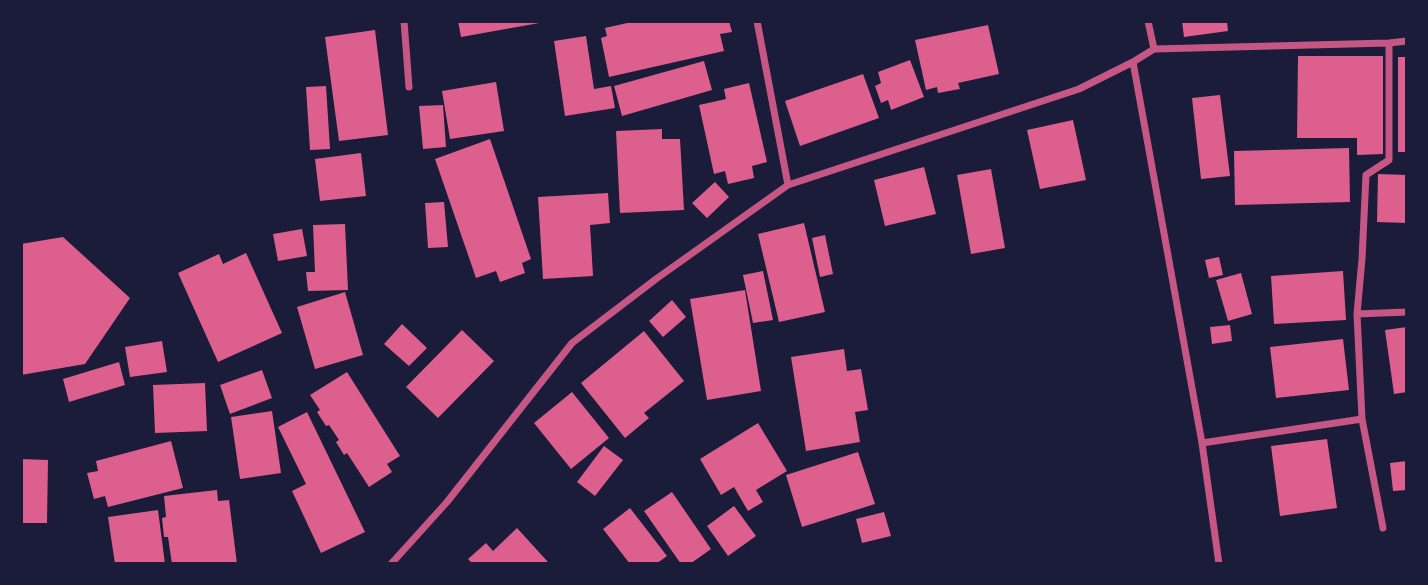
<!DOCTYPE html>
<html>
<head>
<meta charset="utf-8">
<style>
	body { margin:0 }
	#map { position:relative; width:1428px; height:585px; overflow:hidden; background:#1b1b3a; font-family:"Noto Serif",serif }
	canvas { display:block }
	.frame { position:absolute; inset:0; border:23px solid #1b1b3a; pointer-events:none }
</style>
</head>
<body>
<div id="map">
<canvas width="1428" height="585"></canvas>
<div class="frame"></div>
</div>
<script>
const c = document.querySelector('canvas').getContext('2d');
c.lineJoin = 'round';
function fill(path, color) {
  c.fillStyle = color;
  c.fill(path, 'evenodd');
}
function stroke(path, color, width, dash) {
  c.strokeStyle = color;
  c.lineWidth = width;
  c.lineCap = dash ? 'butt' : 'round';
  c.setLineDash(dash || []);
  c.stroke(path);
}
fill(new Path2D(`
	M 458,21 L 545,21 L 545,22 L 461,37 Z
	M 636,21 L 729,21 L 732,32 L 720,34 L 724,51 L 609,77 L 601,38 L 607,36 L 605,28 Z
	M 1182,21 L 1227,21 L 1228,31 L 1184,37 Z
	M 988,25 L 999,74 L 958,83 L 960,89 L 938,93 L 937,87 L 926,90 L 915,40 Z
	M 375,30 L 388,135 L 339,141 L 325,37 Z
	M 586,36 L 594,89 L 611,86 L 615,108 L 565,116 L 554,41 Z
	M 1298,56 L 1383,56 L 1383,154 L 1357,155 L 1357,138 L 1297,138 Z
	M 1398,57 L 1407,57 L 1407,152 L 1398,152 Z
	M 910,60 L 924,97 L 891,110 L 888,100 L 881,103 L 875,86 L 881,83 L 878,72 Z
	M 704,61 L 712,90 L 622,116 L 614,86 Z
	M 863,74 L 879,118 L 800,146 L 785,101 Z
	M 496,82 L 504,131 L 450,139 L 442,91 Z
	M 749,83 L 767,162 L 752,166 L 754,178 L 728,184 L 725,171 L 714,174 L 699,105 L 726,99 L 724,89 Z
	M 326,86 L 330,149 L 310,150 L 306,87 Z
	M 1220,95 L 1230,176 L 1201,179 L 1192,98 Z
	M 443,105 L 446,147 L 423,149 L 419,106 Z
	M 1073,120 L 1086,180 L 1040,189 L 1027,130 Z
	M 662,129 L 662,139 L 680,139 L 684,210 L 620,213 L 616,131 Z
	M 490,139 L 531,259 L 522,263 L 525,273 L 500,282 L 496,271 L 476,278 L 435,159 Z
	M 1349,148 L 1350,202 L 1235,205 L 1234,151 Z
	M 361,153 L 366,196 L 320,201 L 315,159 Z
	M 924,167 L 936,214 L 885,226 L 874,180 Z
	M 991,169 L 1005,248 L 971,254 L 957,175 Z
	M 1378,174 L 1407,175 L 1407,223 L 1377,222 Z
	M 715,182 L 729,197 L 707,218 L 692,203 Z
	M 608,193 L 610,223 L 590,225 L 593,276 L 543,279 L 538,197 Z
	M 444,202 L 448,247 L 428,248 L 425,203 Z
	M 804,223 L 825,312 L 779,322 L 758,234 Z
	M 345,224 L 348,290 L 308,291 L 306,272 L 315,272 L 313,225 Z
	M 302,229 L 307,256 L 278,261 L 273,234 Z
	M 825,235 L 833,274 L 820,277 L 812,238 Z
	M 63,237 L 130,298 L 85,364 L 21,375 L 21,244 Z
	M 246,253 L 282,333 L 218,362 L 178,273 L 219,254 L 223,264 Z
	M 1219,257 L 1223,275 L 1209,278 L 1205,260 Z
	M 763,271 L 773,320 L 753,323 L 743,275 Z
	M 1343,271 L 1346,320 L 1274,324 L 1271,276 Z
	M 1241,273 L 1252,314 L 1228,321 L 1216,280 Z
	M 745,290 L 761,391 L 707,400 L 690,299 Z
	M 345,292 L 363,355 L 315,369 L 297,307 Z
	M 672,300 L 686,317 L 663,337 L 649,321 Z
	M 402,324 L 427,348 L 409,366 L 384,344 Z
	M 1230,325 L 1232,341 L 1212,344 L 1210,327 Z
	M 1407,327 L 1407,392 L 1394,394 L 1385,330 Z
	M 462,330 L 494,361 L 438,418 L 406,387 Z
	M 644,331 L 684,381 L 644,413 L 649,418 L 625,438 L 581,383 Z
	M 1343,339 L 1349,390 L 1276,398 L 1270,347 Z
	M 162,341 L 167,372 L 130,377 L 125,347 Z
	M 844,349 L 847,371 L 861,369 L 868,410 L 855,412 L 860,442 L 806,451 L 791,357 Z
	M 119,362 L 125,385 L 69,402 L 63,379 Z
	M 262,370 L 272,398 L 230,414 L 220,385 Z
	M 347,372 L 400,456 L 387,464 L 392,472 L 369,487 L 347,453 L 344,455 L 336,442 L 339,440 L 329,425 L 326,426 L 317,412 L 320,410 L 310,395 Z
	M 205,383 L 207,431 L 155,433 L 153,385 Z
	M 572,392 L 609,438 L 571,469 L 534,423 Z
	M 272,411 L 281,473 L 240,479 L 231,417 Z
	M 307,412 L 365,532 L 321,553 L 292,491 L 306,484 L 278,427 Z
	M 758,423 L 787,471 L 756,490 L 763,502 L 748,511 L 734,487 L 721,495 L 700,459 Z
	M 1327,439 L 1337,508 L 1280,516 L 1271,446 Z
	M 171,441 L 183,488 L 108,507 L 105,496 L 94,499 L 87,473 L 98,471 L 96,461 Z
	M 604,446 L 623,460 L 595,496 L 577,482 Z
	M 858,452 L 875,504 L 802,527 L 786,475 Z
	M 21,459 L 48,460 L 47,523 L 21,523 Z
	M 1407,461 L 1407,490 L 1393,491 L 1390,463 Z
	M 217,490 L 218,501 L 229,500 L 237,564 L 172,564 L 168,537 L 164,537 L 162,518 L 166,517 L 164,496 Z
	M 672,492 L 711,549 L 690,564 L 681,564 L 644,511 Z
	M 734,506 L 756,536 L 728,556 L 707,526 Z
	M 630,508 L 667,556 L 656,564 L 630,564 L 603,529 Z
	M 158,510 L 165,564 L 115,564 L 108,517 Z
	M 884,512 L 891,536 L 862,543 L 856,519 Z
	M 517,528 L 548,562 L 547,564 L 473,564 L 468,559 L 486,543 L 493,551 Z`), '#dd5f8e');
stroke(new Path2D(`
	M 404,21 L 409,87
	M 757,21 L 788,185
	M 1148,21 L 1154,49 L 1133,62 L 1202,443 L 1219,564
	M 1154,49 L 1389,43 L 1407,41
	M 1357,314 L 1407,312
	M 1202,443 L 1362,419
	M 1383,528 L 1362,419 L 1357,314 L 1362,259 L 1366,175 L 1389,160 L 1389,43
	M 391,564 L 447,502 L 572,343 L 656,279 L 788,185 L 1079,89 L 1133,62`), '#c65784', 7);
</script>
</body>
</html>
